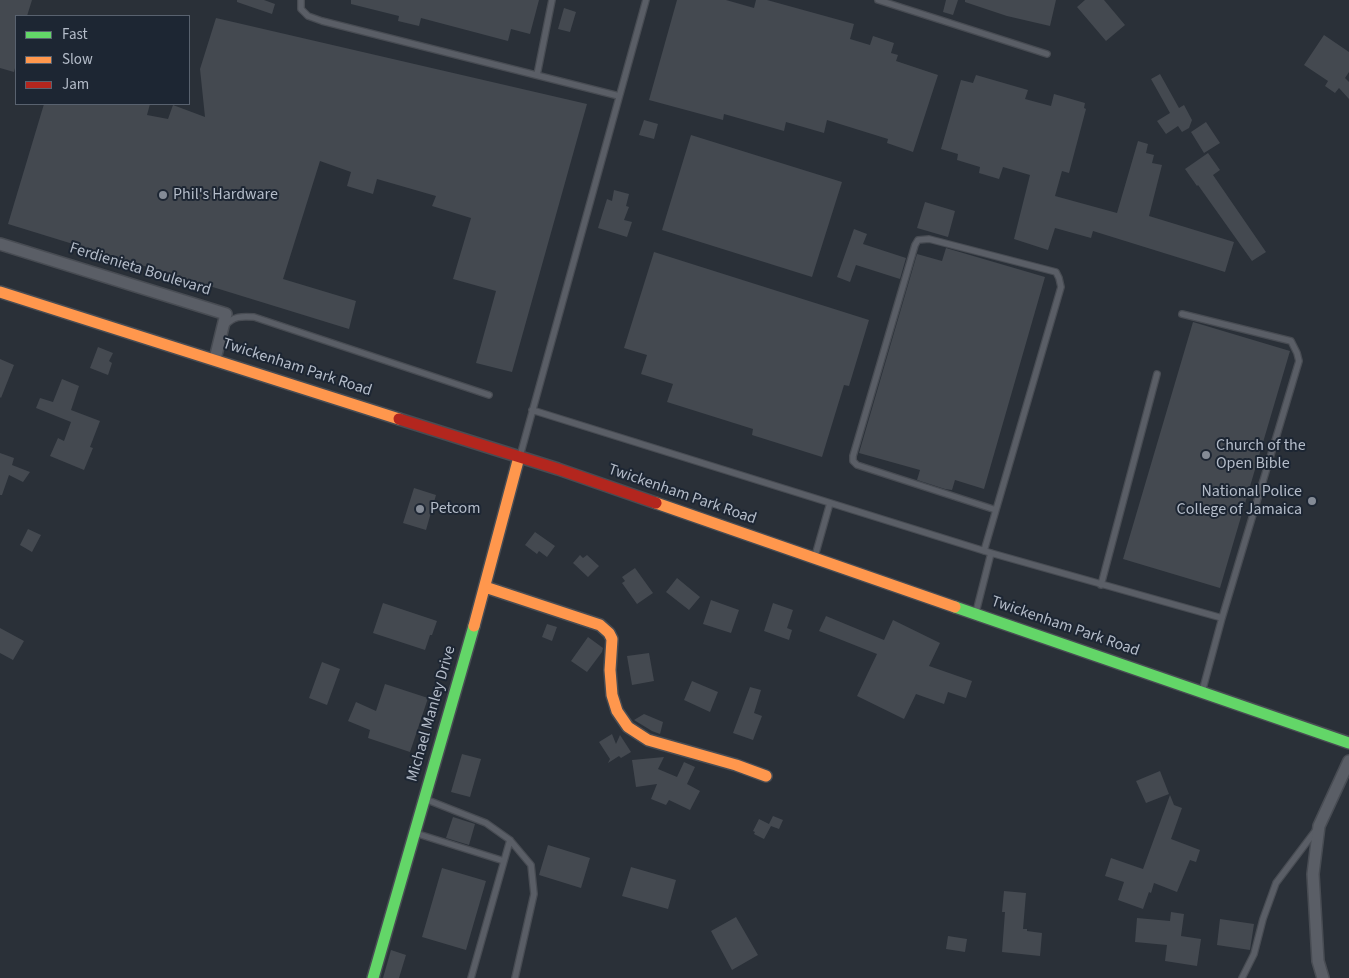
<!DOCTYPE html>
<html>
<head>
<meta charset="utf-8">
<style>
	body { margin:0 }
	#map { position:relative; width:1349px; height:978px; overflow:hidden; background:#2a3038; font-family:"Source Sans 3",sans-serif }
	canvas { display:block }
	.legend { position:absolute; left:15px; top:15px; width:175px; height:90px; box-sizing:border-box; background:#1d2633; border:1px solid #59626f; margin:0; padding:6px 9px; list-style:none; font-size:15px; color:#b4bcc9 }
	.legend li { display:flex; align-items:center; gap:10px; height:25px }
	.legend b { width:25px; border:1px solid #59626f }
</style>
</head>
<body>
<div id="map">
<canvas width="1349" height="978"></canvas>
<ul class="legend">
<li><b style="height:6px;background:#63d668"></b>Fast</li>
<li><b style="height:6px;background:#ff974d"></b>Slow</li>
<li><b style="height:6px;background:#b3261e"></b>Jam</li>
</ul>
</div>
<script>
const c = document.querySelector('canvas').getContext('2d');
c.lineJoin = 'round';
function fill(path, color) {
  c.fillStyle = color;
  c.fill(path, 'evenodd');
}
function stroke(path, color, width, dash) {
  c.strokeStyle = color;
  c.lineWidth = width;
  c.lineCap = dash ? 'butt' : 'round';
  c.setLineDash(dash || []);
  c.stroke(path);
}
function write(font, color, halo, rows, align = 'center') {
  c.font = font + ' "Source Sans 3",sans-serif';
  c.lineWidth = 4;
  c.setLineDash([]);
  c.textBaseline = 'middle';
  c.strokeStyle = halo;
  c.fillStyle = color;
  for (const [text, x, y, turn = 0] of rows) {
    c.save();
    c.translate(x, y);
    c.rotate((+turn || 0) * Math.PI / 180);
    c.textAlign = isNaN(turn) ? turn : align;
    if (halo) c.strokeText(text, 0, 0);
    c.fillText(text, 0, 0);
    c.restore();
  }
}
fill(new Path2D(`
	M 0,0 L 32,0 L 27,16 L 16,16 L 16,64 L 14,72 L 0,68 Z
	M 237,0 L 264,0 L 275,4 L 272,14 L 237,2 Z
	M 351,0 L 539,0 L 530,34 L 511,29 L 508,41 L 421,18 L 419,26 L 398,21 L 399,16 L 351,4 Z
	M 677,0 L 726,0 L 754,8 L 756,0 L 767,0 L 854,24 L 850,39 L 870,45 L 873,36 L 894,43 L 891,53 L 898,55 L 896,61 L 938,75 L 913,152 L 887,143 L 888,139 L 827,120 L 824,133 L 786,122 L 784,131 L 724,114 L 723,120 L 649,100 Z
	M 946,0 L 958,0 L 953,15 L 943,12 Z
	M 965,0 L 1056,0 L 1050,26 L 1007,16 L 965,2 Z
	M 1085,0 L 1104,0 L 1125,25 L 1106,41 L 1077,7 Z
	M 564,8 L 576,12 L 570,32 L 558,29 Z
	M 216,18 L 587,104 L 512,372 L 476,363 L 496,291 L 453,279 L 471,218 L 432,206 L 436,196 L 377,179 L 373,194 L 347,186 L 351,172 L 320,161 L 283,279 L 356,301 L 349,329 L 8,224 L 44,104 L 150,104 L 147,115 L 168,119 L 173,105 L 205,117 L 200,69 Z
	M 1324,35 L 1349,52 L 1349,72 L 1345,78 L 1349,82 L 1349,99 L 1339,88 L 1335,93 L 1325,86 L 1328,81 L 1304,65 Z
	M 1160,74 L 1179,108 L 1184,105 L 1192,120 L 1189,128 L 1182,132 L 1178,126 L 1166,134 L 1157,121 L 1170,113 L 1151,79 Z
	M 976,75 L 1028,90 L 1025,99 L 1051,106 L 1054,94 L 1085,103 L 1084,108 L 1086,109 L 1069,173 L 1062,171 L 1055,196 L 1117,213 L 1138,141 L 1148,144 L 1146,153 L 1154,155 L 1152,163 L 1162,165 L 1149,216 L 1234,242 L 1225,272 L 1093,231 L 1091,238 L 1055,228 L 1048,250 L 1014,239 L 1030,175 L 1003,167 L 999,179 L 979,173 L 980,167 L 957,160 L 958,154 L 941,149 L 961,80 L 973,83 Z
	M 644,120 L 658,124 L 654,139 L 639,135 Z
	M 1206,122 L 1220,143 L 1204,153 L 1191,132 Z
	M 691,135 L 842,182 L 812,277 L 662,230 Z
	M 1208,153 L 1220,170 L 1213,175 L 1266,252 L 1252,261 L 1198,185 L 1197,186 L 1185,169 Z
	M 614,190 L 629,194 L 626,206 L 629,207 L 624,220 L 632,222 L 627,237 L 598,228 L 607,199 L 612,201 Z
	M 925,202 L 955,211 L 948,237 L 917,228 Z
	M 854,229 L 867,234 L 863,244 L 906,258 L 900,279 L 856,265 L 850,282 L 837,277 Z
	M 946,248 L 1045,277 L 984,489 L 955,480 L 952,490 L 945,489 L 917,480 L 920,470 L 859,453 L 917,254 L 942,261 Z
	M 654,252 L 869,320 L 849,386 L 844,385 L 822,457 L 752,435 L 753,429 L 667,402 L 673,384 L 641,374 L 647,355 L 624,348 Z
	M 1193,322 L 1290,351 L 1220,588 L 1123,559 Z
	M 98,347 L 113,353 L 109,361 L 112,363 L 108,375 L 90,368 Z
	M 0,359 L 14,365 L 1,398 L 0,397 Z
	M 62,379 L 79,386 L 71,410 L 100,421 L 90,447 L 93,448 L 84,470 L 50,456 L 58,438 L 64,441 L 71,422 L 36,408 L 40,398 L 53,402 Z
	M 0,453 L 14,458 L 12,465 L 30,472 L 23,482 L 9,475 L 2,495 L 0,495 Z
	M 414,488 L 436,495 L 426,530 L 403,523 Z
	M 28,529 L 41,535 L 32,552 L 20,545 Z
	M 535,532 L 555,546 L 547,557 L 539,551 L 537,554 L 525,545 Z
	M 580,555 L 583,558 L 587,555 L 599,566 L 588,577 L 573,563 Z
	M 635,568 L 653,593 L 637,604 L 622,583 L 625,581 L 622,577 Z
	M 677,578 L 700,597 L 689,610 L 666,592 Z
	M 711,600 L 739,610 L 731,633 L 703,624 Z
	M 383,603 L 437,621 L 432,635 L 430,635 L 425,650 L 373,633 Z
	M 773,603 L 793,610 L 787,628 L 792,630 L 789,640 L 764,631 Z
	M 826,616 L 884,640 L 893,620 L 940,643 L 929,666 L 972,681 L 966,698 L 948,692 L 944,704 L 916,694 L 904,719 L 857,696 L 877,654 L 819,631 Z
	M 547,624 L 557,627 L 552,641 L 542,637 Z
	M 0,628 L 24,641 L 13,660 L 0,653 Z
	M 588,637 L 603,648 L 602,652 L 587,672 L 571,661 Z
	M 649,653 L 654,681 L 632,685 L 627,656 Z
	M 322,662 L 340,669 L 327,705 L 309,698 Z
	M 692,681 L 718,692 L 710,712 L 684,700 Z
	M 385,684 L 428,698 L 410,752 L 368,738 L 370,730 L 348,721 L 356,702 L 376,711 Z
	M 750,687 L 761,690 L 754,713 L 762,716 L 753,740 L 733,733 Z
	M 644,714 L 663,722 L 660,734 L 652,731 L 634,720 Z
	M 612,734 L 616,744 L 620,735 L 631,752 L 621,758 L 619,756 L 608,763 L 610,759 L 599,742 Z
	M 462,754 L 481,759 L 470,797 L 451,792 Z
	M 664,757 L 658,769 L 677,777 L 684,762 L 695,767 L 687,784 L 700,791 L 690,810 L 669,800 L 666,805 L 651,799 L 657,784 L 636,787 L 632,760 Z
	M 1160,771 L 1169,794 L 1146,803 L 1136,781 Z
	M 1170,795 L 1174,805 L 1182,808 L 1171,839 L 1200,850 L 1196,862 L 1190,860 L 1177,892 L 1154,883 L 1151,893 L 1149,892 L 1143,909 L 1118,900 L 1124,882 L 1105,876 L 1111,858 L 1143,869 Z
	M 773,816 L 783,820 L 779,829 L 771,826 L 764,839 L 754,834 L 755,832 L 753,831 L 759,819 L 769,824 Z
	M 453,817 L 475,824 L 469,845 L 446,838 Z
	M 548,845 L 590,858 L 581,888 L 539,875 Z
	M 631,867 L 676,880 L 668,909 L 622,896 Z
	M 442,868 L 486,881 L 466,950 L 422,937 Z
	M 1004,891 L 1026,893 L 1023,929 L 1027,929 L 1027,931 L 1042,933 L 1040,956 L 1002,952 L 1005,912 L 1002,912 Z
	M 1171,912 L 1184,914 L 1181,936 L 1201,939 L 1197,966 L 1165,961 L 1167,945 L 1135,942 L 1137,918 L 1170,921 Z
	M 736,917 L 758,955 L 732,970 L 711,931 Z
	M 1220,919 L 1254,924 L 1250,950 L 1217,945 Z
	M 948,936 L 967,939 L 965,952 L 946,949 Z
	M 391,950 L 406,955 L 399,978 L 383,978 Z`), '#444950');
const lane = new Path2D(`
	M 301,0 L 301,9 L 308,16 L 322,21 L 619,96
	M 878,0 L 1047,54
	M 537,75 L 552,0
	M 1182,314 L 1291,341 L 1297,353 L 1299,361 L 1222,618
	M 225,326 C 233,316 242,316 254,317 L 489,395
	M 532,410 L 991,553 L 1222,618 L 1202,692
	M 520,456 L 646,0
	M 984,551 L 1061,287 L 1059,278 L 1056,272 L 929,239 L 918,240 L 915,245 L 853,456 L 853,461 L 857,465 L 996,510
	M 815,556 L 830,503
	M 1101,585 L 1157,374
	M 976,612 L 991,553
	M 425,799 L 486,823 L 510,840 L 531,865 L 534,894 L 515,978
	M 415,833 L 504,861
	M 471,978 L 510,840
	M 1242,978 L 1254,954 L 1263,919 L 1276,883 L 1316,830`);
const street = new Path2D(`
	M 0,244 L 226,314 L 215,359
	M 1323,978 L 1318,961 L 1313,874 L 1319,826 L 1349,761`);
const fast = new Path2D(`
	M 955,607 L 1349,743
	M 373,978 L 474,626`);
const slow = new Path2D(`
	M 0,292 L 399,419
	M 656,503 L 955,607
	M 485,587 L 600,625 L 609,633 L 612,639 L 610,670 L 612,695 L 617,711 L 628,727 L 648,740 L 736,765 L 766,776
	M 474,626 L 519,457`);
const jam = new Path2D(`
	M 399,419 L 558,469 L 656,503`);
stroke(lane, '#484c53', 8);
stroke(street, '#484c53', 14);
stroke(fast, '#484c53', 14);
stroke(slow, '#484c53', 14);
stroke(jam, '#484c53', 14);
stroke(lane, '#5a5e66', 5.5);
stroke(street, '#5a5e66', 11);
stroke(fast, '#63d668', 11);
stroke(slow, '#ff974d', 11);
stroke(jam, '#b3261e', 11);
for (const [x, y, r, color] of [
	[163,195,5,"#848b96"],
	[1206,455,5,"#848b96"],
	[1312,501,5,"#848b96"],
	[420,509,5,"#848b96"]
]) {
  const dot = new Path2D();
  dot.arc(x, y, r, 0, 2 * Math.PI);
  c.fillStyle = color;
  c.fill(dot);
  stroke(dot, '#1d2633', 2);
}
write('16px', '#b4bcc9', '#1d2633', [
	["Phil's Hardware",173,195],
	["Church of the",1216,446],
	["Open Bible",1216,464],
	["National Police",1302,492,"right"],
	["College of Jamaica",1302,510,"right"],
	["Petcom",430,509]
], 'left');
write('16px', '#b4bcc9', '#1d2633', [
	["Ferdienieta Boulevard",140,270,17],
	["Twickenham Park Road",297,368,18],
	["Twickenham Park Road",682,495,19],
	["Twickenham Park Road",1065,627,19],
	["Michael Manley Drive",432,714,-74]
]);
</script>
</body>
</html>
